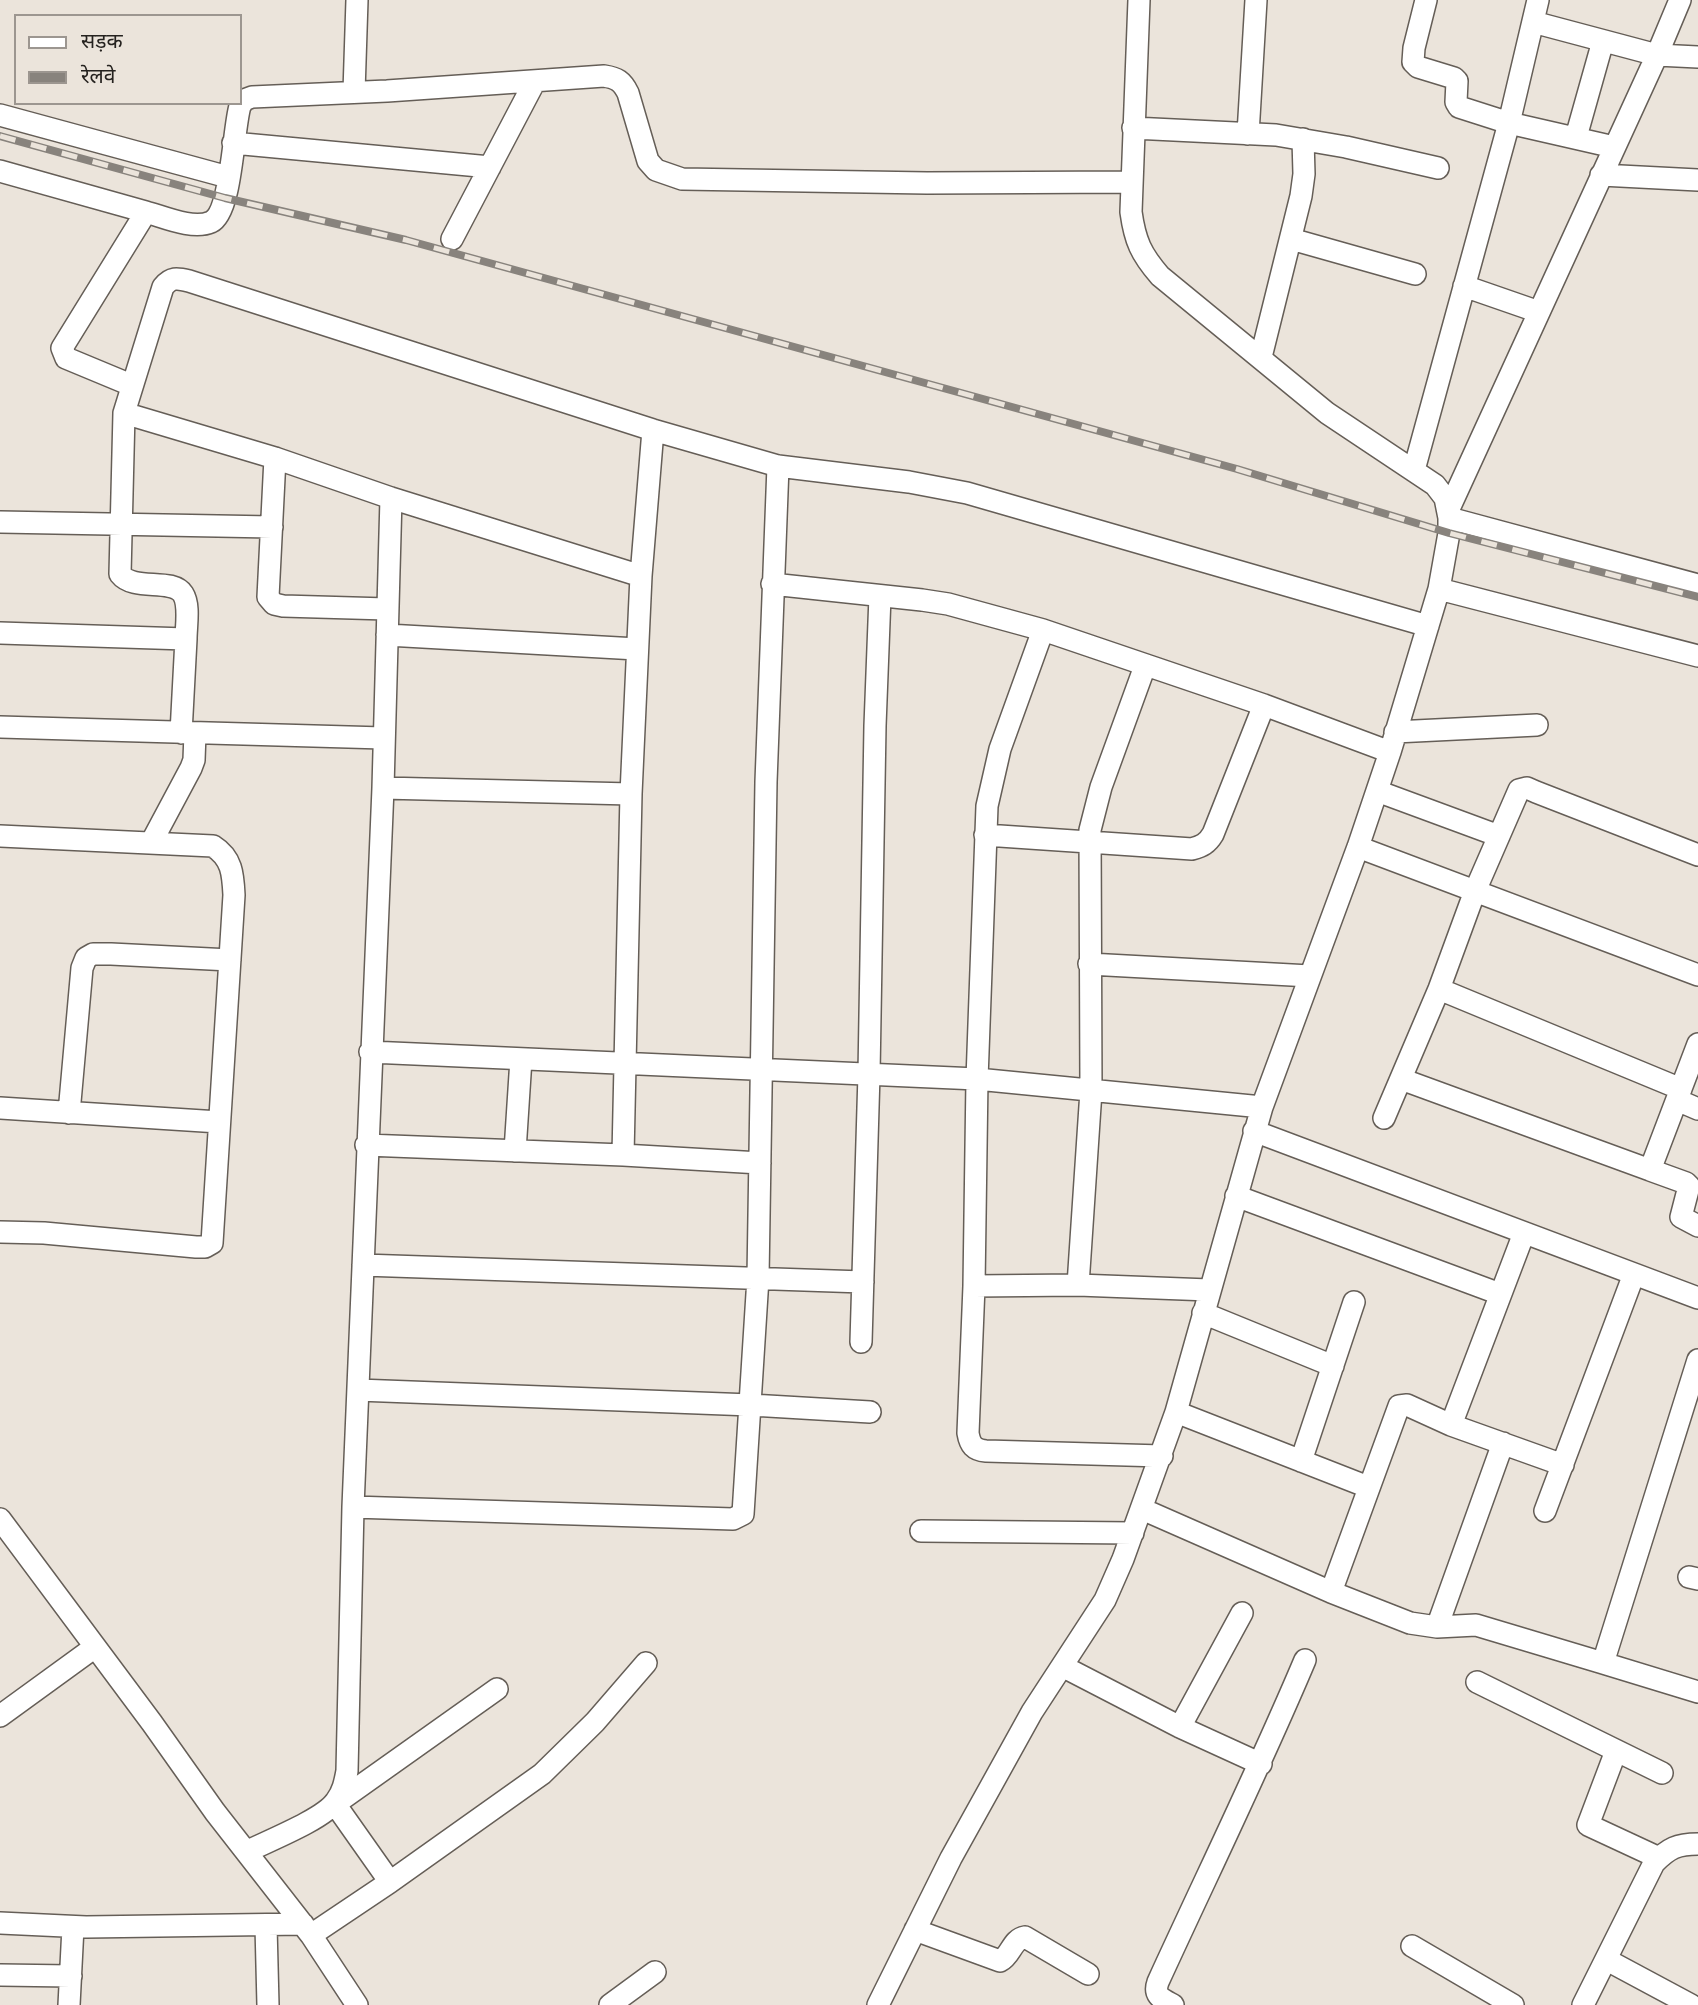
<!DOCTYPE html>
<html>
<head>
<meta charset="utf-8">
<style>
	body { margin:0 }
	#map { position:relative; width:1698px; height:2005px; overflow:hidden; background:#ebe4db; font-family:Arial,"Noto Sans Devanagari",sans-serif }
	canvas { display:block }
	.legend { position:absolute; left:14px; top:14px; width:228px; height:91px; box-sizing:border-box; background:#ebe4db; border:2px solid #9c9690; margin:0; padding:9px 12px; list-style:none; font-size:21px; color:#25221f }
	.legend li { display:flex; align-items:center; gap:14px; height:35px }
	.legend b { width:35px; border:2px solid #9c9690 }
</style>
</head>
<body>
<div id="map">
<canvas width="1698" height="2005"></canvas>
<ul class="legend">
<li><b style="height:9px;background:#fff"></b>सड़क</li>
<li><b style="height:9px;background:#88837d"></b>रेलवे</li>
</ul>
</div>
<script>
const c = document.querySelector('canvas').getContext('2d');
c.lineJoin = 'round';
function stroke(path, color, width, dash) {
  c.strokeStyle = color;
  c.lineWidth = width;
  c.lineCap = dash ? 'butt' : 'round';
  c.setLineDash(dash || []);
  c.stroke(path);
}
const minor = new Path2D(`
	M 1426,0 L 1414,48 L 1413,62 L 1418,67 L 1454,78 L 1457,81 L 1456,102 L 1459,107 L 1509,123 L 1614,147
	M 1533,22 L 1657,55 L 1698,57
	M 354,92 L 357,0
	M 0,115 L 228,177
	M 1133,128 L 1276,135 L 1346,147 L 1438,168
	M 1248,134 L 1256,0
	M 1576,137 L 1603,41
	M 233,143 L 490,167
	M 0,171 L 146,212
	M 1601,175 L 1698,180
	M 452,239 L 535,81
	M 1291,239 L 1415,274
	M 1464,286 L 1539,312
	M 1261,357 L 1301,196 L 1304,174 L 1303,139
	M 131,385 L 66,358 L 62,348 L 146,212 C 164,217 193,230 211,222 C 232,212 233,129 240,106 L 244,100 L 252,97 L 387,91 L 604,76 C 617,78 622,81 628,93 L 648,161 L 656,170 L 682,179 L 927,183 L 1131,182
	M 124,413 L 120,574 C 134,592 172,577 183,594 C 190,605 186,626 186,639
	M 275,458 L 268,597 L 274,604 L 283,606 L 387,609
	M 1414,470 L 1509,123 L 1538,0
	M 1448,511 L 1657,55 L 1680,0
	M 1449,518 L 1698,585
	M 0,522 L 272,527
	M 641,576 L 391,498 L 275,458 L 124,413 L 163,287 C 171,277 177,278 189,281 L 653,430 L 778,466 L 909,482 L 967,493 L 1428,626
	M 772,584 L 922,600 L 948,604 L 1043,630 L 1264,705 L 1390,752
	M 1439,589 L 1698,656
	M 1043,630 L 1000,749 L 987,806 L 977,1079 L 974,1286 L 968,1433 C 970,1445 974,1450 986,1451 L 1162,1456
	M 0,633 L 186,639 L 181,733
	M 387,635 L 637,649
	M 0,727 L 383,738
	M 1395,732 L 1537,725
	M 383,788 L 631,794
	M 1377,791 L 1499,836
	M 985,835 L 1192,849 C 1202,846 1207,844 1213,834 L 1264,705
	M 0,836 L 213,846 C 232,858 233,874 234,895 L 212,1243 L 205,1247 L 196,1247 L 44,1233 L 0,1232
	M 151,843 L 191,768 L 194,760 L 195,733
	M 1358,847 L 1698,975
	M 1089,964 L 1310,976
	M 1439,989 L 1681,1089
	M 1698,1044 L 1650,1170 L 1686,1183 L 1689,1186 L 1681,1217 L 1698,1226
	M 370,1052 L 977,1079 L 1262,1107
	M 1401,1079 L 1650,1170
	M 1677,1100 L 1698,1109
	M 0,1108 L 219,1122
	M 69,1113 L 82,968 L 86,958 L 93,954 L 111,954 L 230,960
	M 1384,1118 L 1439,989 L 1475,891 L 1519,790 L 1527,788 L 1536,792 L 1698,855
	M 1254,1131 L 1698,1298
	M 366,1145 L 623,1155 L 760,1163
	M 515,1151 L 521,1059
	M 623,1155 L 631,794 L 641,576 L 653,430
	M 1236,1196 L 1500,1294
	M 1524,1233 L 1451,1425 L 1563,1465
	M 363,1265 L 863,1282
	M 1078,1285 L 1091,1091 L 1090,830 L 1101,787 L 1145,666
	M 974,1286 L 1078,1285 L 1209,1290
	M 1203,1313 L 1333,1366
	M 861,1342 L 869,1074 L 875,726 L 880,596
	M 1698,1360 L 1603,1663 L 1698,1692
	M 358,1390 L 751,1405 L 870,1412
	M 1176,1412 L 1368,1487
	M 1301,1461 L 1354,1302
	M 353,1507 L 733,1519 L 743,1514 L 758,1278 L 766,782 L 778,466
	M 1142,1509 L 1331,1592 L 1410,1623 L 1437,1627 L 1476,1625 L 1603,1663
	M 1545,1511 L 1634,1274
	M 0,1519 L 152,1723 L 215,1812 L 311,1935 L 357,2005
	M 921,1531 L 1133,1533
	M 1689,1577 L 1698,1579
	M 1331,1592 L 1399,1406 L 1407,1405 L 1451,1425
	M 1437,1627 L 1503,1443
	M 1062,1666 L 1180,1727 L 1261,1764
	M 1477,1682 L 1662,1773
	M 0,1716 L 95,1647
	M 1180,1727 L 1242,1613
	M 1616,1751 L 1588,1825 L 1659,1858
	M 246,1852 C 268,1841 324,1819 336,1801 C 343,1792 345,1782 347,1771 L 353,1507 L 383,788 L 391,498
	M 390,1882 L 335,1804 L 497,1689
	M 0,1923 L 86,1927 L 303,1924
	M 266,1926 L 268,2005
	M 915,1930 L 1000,1961 C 1011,1956 1012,1939 1025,1937 L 1088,1974
	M 311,1935 L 390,1882 L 542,1774 L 595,1722 L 646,1663
	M 1412,1946 L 1513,2005
	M 1607,1960 L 1691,2005
	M 0,1975 L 71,1976
	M 69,2005 L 73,1927
	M 610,2005 L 655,1972
	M 878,2005 L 951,1858 L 991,1786 L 1032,1712 L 1105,1600 L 1123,1559 L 1176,1412 L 1262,1107 L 1358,847 L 1390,752 L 1439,589 L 1449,533 L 1449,518 L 1445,498 L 1435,485 L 1327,413 L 1160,276 C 1141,254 1135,241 1131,212 L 1139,0
	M 1173,2005 C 1162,1999 1153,1996 1158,1982 C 1207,1875 1259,1769 1305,1660
	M 1583,2005 L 1654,1863 C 1669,1848 1677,1844 1698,1844`);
stroke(minor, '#655e57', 24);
stroke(minor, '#fff', 21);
const rail = new Path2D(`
	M 0,136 L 225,198 L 406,240 L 1237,469 L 1449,533 L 1698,597`);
stroke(rail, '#88837d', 8);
stroke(rail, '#ebe4db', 5, [16]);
</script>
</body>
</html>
